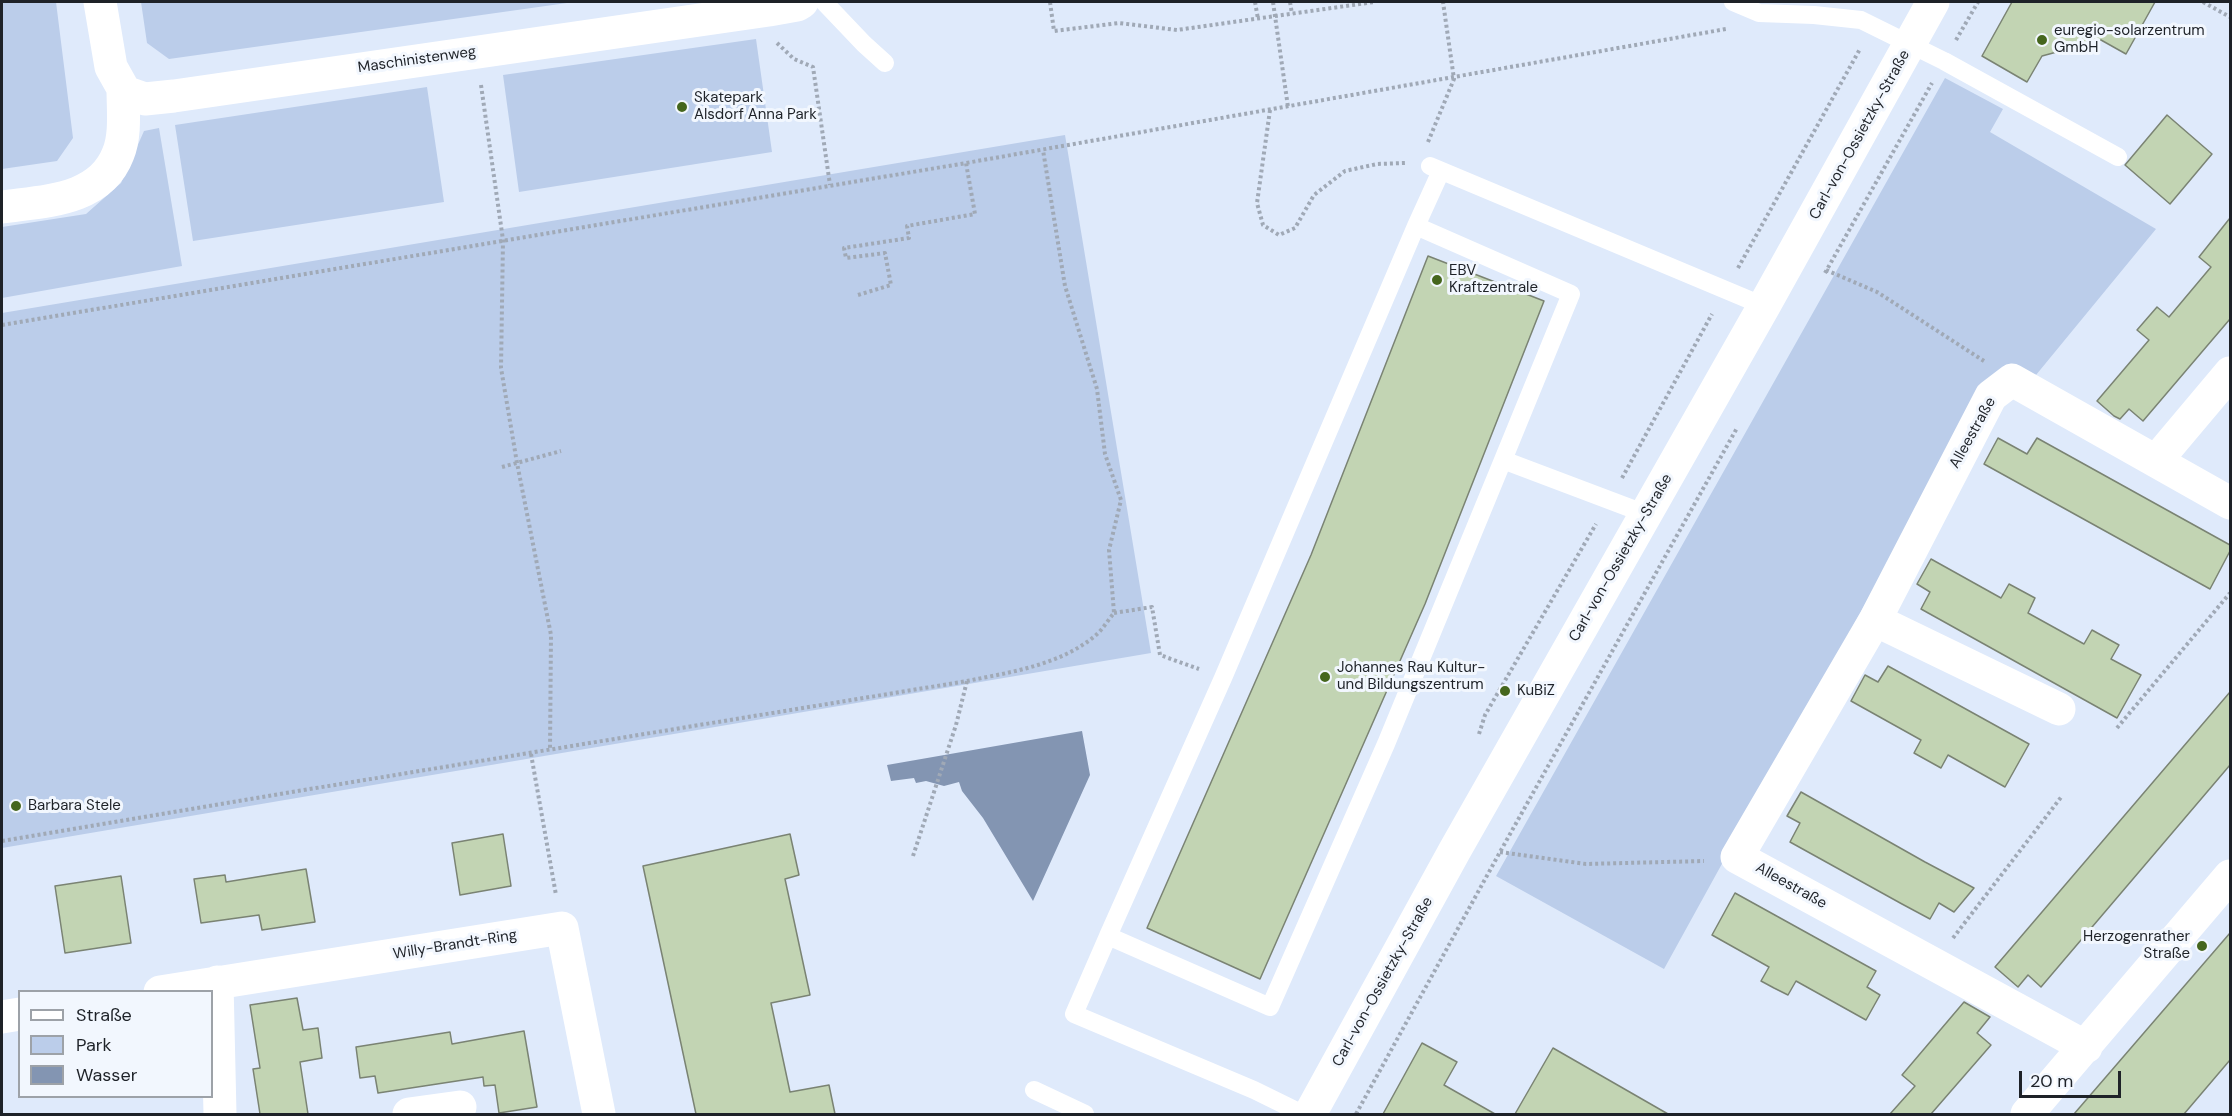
<!DOCTYPE html>
<html>
<head>
<meta charset="utf-8">
<style>
	body { margin:0 }
	#map { position:relative; width:2232px; height:1116px; overflow:hidden; background:#dfeafb; font-family:"DM Sans",sans-serif }
	canvas { display:block }
	.frame { position:absolute; inset:0; border:3px solid #1e2228; pointer-events:none }
	.legend { position:absolute; left:18px; top:990px; width:195px; height:108px; box-sizing:border-box; background:#f2f7fe; border:2px solid #9da2a8; margin:0; padding:8px 10px; list-style:none; font-size:18px; color:#1e2228 }
	.legend li { display:flex; align-items:center; gap:12px; height:30px }
	.legend b { width:30px; border:2px solid #9da2a8 }
	.scale { position:absolute; left:2019px; top:1071px; width:102px; height:27px; box-sizing:border-box; border:3px solid #1e2228; border-top:0; padding-left:8px; font-size:18px; line-height:21px; white-space:nowrap; color:#1e2228; -webkit-text-stroke:4px #f2f7fe; paint-order:stroke }
</style>
</head>
<body>
<div id="map">
<canvas width="2232" height="1116"></canvas>
<div class="frame"></div>
<ul class="legend">
<li><b style="height:8px;background:#fff"></b>Straße</li>
<li><b style="height:16px;background:#bbcdea"></b>Park</li>
<li><b style="height:16px;background:#8395b2"></b>Wasser</li>
</ul>
<div class="scale">20 m</div>
</div>
<script>
const c = document.querySelector('canvas').getContext('2d');
c.lineJoin = 'round';
function fill(path, color) {
  c.fillStyle = color;
  c.fill(path, 'evenodd');
}
function stroke(path, color, width, dash) {
  c.strokeStyle = color;
  c.lineWidth = width;
  c.lineCap = dash ? 'butt' : 'round';
  c.setLineDash(dash || []);
  c.stroke(path);
}
function write(font, color, halo, rows, align = 'center') {
  c.font = font + ' "DM Sans",sans-serif';
  c.lineWidth = 6;
  c.setLineDash([]);
  c.textBaseline = 'middle';
  c.strokeStyle = halo;
  c.fillStyle = color;
  for (const [text, x, y, turn = 0] of rows) {
    c.save();
    c.translate(x, y);
    c.rotate((+turn || 0) * Math.PI / 180);
    c.textAlign = isNaN(turn) ? turn : align;
    if (halo) c.strokeText(text, 0, 0);
    c.fillText(text, 0, 0);
    c.restore();
  }
}
fill(new Path2D(`
	M 2,2 L 56,2 L 73,138 L 57,161 L 2,169 Z
	M 141,2 L 574,2 L 169,59 L 147,43 Z
	M 756,39 L 772,152 L 519,192 L 503,75 Z
	M 1945,78 L 2003,109 L 1990,132 L 2156,229 L 2036,375 L 2011,365 L 1988,381 L 1664,969 L 1496,876 Z
	M 427,87 L 444,202 L 193,241 L 175,125 Z
	M 159,128 L 182,266 L 2,298 L 2,227 L 86,214 L 121,183 L 144,131 Z
	M 1065,135 L 1151,653 L 2,848 L 2,313 Z`), '#bbcdea');
fill(new Path2D(`
	M 1082,731 L 1090,775 L 1033,901 L 983,818 L 962,791 L 959,782 L 944,786 L 926,781 L 916,783 L 914,778 L 891,781 L 887,765 Z`), '#8395b2');
const building = new Path2D(`
	M 2012,2 L 2155,2 L 2126,54 L 2101,40 L 2042,56 L 2027,82 L 1982,56 Z
	M 2167,115 L 2212,154 L 2170,204 L 2125,165 Z
	M 2230,218 L 2230,319 L 2143,421 L 2129,409 L 2120,419 L 2114,416 L 2097,401 L 2149,340 L 2137,330 L 2157,307 L 2169,317 L 2211,267 L 2199,257 Z
	M 1428,256 L 1544,301 L 1425,604 L 1260,979 L 1147,928 L 1311,555 Z
	M 1998,438 L 2027,454 L 2037,438 L 2230,545 L 2230,551 L 2210,589 L 1984,464 Z
	M 1931,559 L 2001,598 L 2009,584 L 2035,598 L 2028,613 L 2084,644 L 2092,630 L 2119,645 L 2111,659 L 2141,675 L 2117,718 L 1921,609 L 1930,592 L 1917,584 Z
	M 1888,666 L 2029,744 L 2005,787 L 1948,755 L 1941,768 L 1914,753 L 1921,740 L 1851,701 L 1865,675 L 1878,682 Z
	M 2230,692 L 2230,765 L 2041,987 L 2028,975 L 2018,987 L 1995,967 Z
	M 1801,792 L 1925,862 L 1974,888 L 1954,912 L 1939,903 L 1930,919 L 1902,904 L 1790,842 L 1800,823 L 1787,816 Z
	M 503,834 L 511,886 L 460,895 L 452,843 Z
	M 790,834 L 799,875 L 785,879 L 810,995 L 771,1003 L 790,1092 L 829,1085 L 835,1114 L 696,1114 L 643,866 Z
	M 306,869 L 315,922 L 262,930 L 259,915 L 201,923 L 194,879 L 225,875 L 226,882 Z
	M 121,876 L 131,943 L 65,953 L 55,886 Z
	M 1735,893 L 1876,971 L 1867,987 L 1880,995 L 1866,1020 L 1796,981 L 1788,995 L 1774,988 L 1761,981 L 1769,967 L 1712,935 Z
	M 2230,933 L 2230,1060 L 2184,1114 L 2074,1114 Z
	M 297,998 L 303,1030 L 318,1028 L 322,1058 L 300,1062 L 308,1114 L 260,1114 L 253,1069 L 260,1068 L 250,1005 Z
	M 1964,1002 L 1990,1017 L 1977,1033 L 1991,1045 L 1931,1114 L 1890,1114 L 1915,1086 L 1902,1075 Z
	M 524,1031 L 537,1107 L 499,1113 L 495,1085 L 484,1086 L 483,1077 L 378,1093 L 375,1076 L 360,1078 L 356,1047 L 450,1032 L 452,1044 Z
	M 1422,1043 L 1457,1062 L 1444,1085 L 1495,1114 L 1383,1114 Z
	M 1553,1048 L 1668,1114 L 1515,1114 Z`);
fill(building, '#c2d4b3');
stroke(building, '#7a8373', 1.5);
stroke(new Path2D(`
	M 1050,2 L 1054,31 L 1119,23 L 1177,30 L 1374,2
	M 1255,2 L 1258,19
	M 1273,2 L 1288,107
	M 1290,2 L 1292,14
	M 2203,2 L 2230,17
	M 1956,40 L 1978,2
	M 777,43 L 794,59 L 813,67 L 830,185
	M 481,85 L 503,240 L 501,368 L 517,463 L 551,635 L 550,750
	M 1270,110 L 1257,203 L 1263,225 L 1279,235 L 1295,228 L 1314,195 L 1345,171 L 1377,164 L 1405,163
	M 1428,142 L 1454,79 L 1443,2
	M 1738,268 L 1860,49
	M 1826,270 L 1877,292 L 1984,361
	M 1825,273 L 1932,83
	M 858,295 L 891,285 L 885,253 L 846,258 L 844,248 L 909,238 L 907,226 L 975,214 L 966,163
	M 2,325 L 966,163 L 1726,29
	M 502,467 L 561,451
	M 1622,478 L 1712,314
	M 1114,613 L 1152,607 L 1160,655 L 1199,669
	M 2117,728 L 2230,593
	M 1479,734 L 1485,715 L 1596,524
	M 531,754 L 556,895
	M 2,841 L 304,790 L 967,681 C 1011,672 1061,665 1096,635 C 1103,629 1108,620 1114,613 L 1109,550 L 1121,500 L 1105,454 L 1097,389 L 1065,286 L 1043,150
	M 1500,852 L 1586,864 L 1704,861
	M 913,856 L 956,725 L 967,681
	M 1953,938 L 2062,796
	M 1356,1114 L 1500,852 L 1737,428`), '#a0a9b6', 4, [3, 3]);
stroke(new Path2D(`
	M 824,2 L 864,44 L 885,63
	M 1733,2 L 1759,13 L 1814,15 L 1861,20 L 1944,61 L 2118,157
	M 1430,166 L 1764,306
	M 1416,226 L 1441,171
	M 1503,460 L 1386,744 L 1270,1007 L 1108,936 L 1223,678 L 1416,226 L 1571,294 L 1503,460 L 1646,514
	M 1108,936 L 1074,1014 L 1254,1090 L 1303,1114
	M 1034,1090 L 1085,1114`), '#fff', 18);
stroke(new Path2D(`
	M 100,2 L 111,67 L 125,92 L 145,99 L 174,96 L 769,10 L 797,5 L 802,2
	M 2,207 C 44,201 100,201 118,154 C 126,135 123,110 123,89
	M 2156,461 L 2230,373
	M 1875,620 L 2059,709
	M 217,982 L 220,1114
	M 160,992 L 562,928 L 599,1114
	M 2,1017 L 20,1014
	M 2086,1047 L 1737,857 L 1875,620 L 1991,396 L 2012,380 L 2230,503
	M 409,1114 L 460,1107
	M 1310,1114 L 1455,850 L 1764,306 L 1933,2
	M 2027,1114 L 2230,876`), '#fff', 33);
for (const [x, y, r, color] of [
	[2042,40,6,"#45661d"],
	[682,107,6,"#45661d"],
	[1437,280,6,"#45661d"],
	[1325,677,6,"#45661d"],
	[1505,691,6,"#45661d"],
	[16,806,6,"#45661d"],
	[2202,946,6,"#45661d"]
]) {
  const dot = new Path2D();
  dot.arc(x, y, r, 0, 2 * Math.PI);
  c.fillStyle = color;
  c.fill(dot);
  stroke(dot, '#f2f7fe', 2);
}
write('15px', '#1e2228', '#f2f7fe', [
	["euregio-solarzentrum",2054,31],
	["GmbH",2054,48],
	["Skatepark",694,98],
	["Alsdorf Anna Park",694,115],
	["EBV",1449,271],
	["Kraftzentrale",1449,288],
	["Johannes Rau Kultur-",1337,668],
	["und Bildungszentrum",1337,685],
	["KuBiZ",1517,691],
	["Barbara Stele",28,806],
	["Herzogenrather",2190,937,"right"],
	["Straße",2190,954,"right"]
], 'left');
write('15px', '#1e2228', '#f2f7fe', [
	["Maschinistenweg",417,60,-8],
	["Carl-von-Ossietzky-Straße",1860,135,-61],
	["Alleestraße",1973,433,-61],
	["Carl-von-Ossietzky-Straße",1621,558,-60],
	["Alleestraße",1791,886,29],
	["Willy-Brandt-Ring",455,945,-9],
	["Carl-von-Ossietzky-Straße",1383,982,-61]
]);
</script>
</body>
</html>
